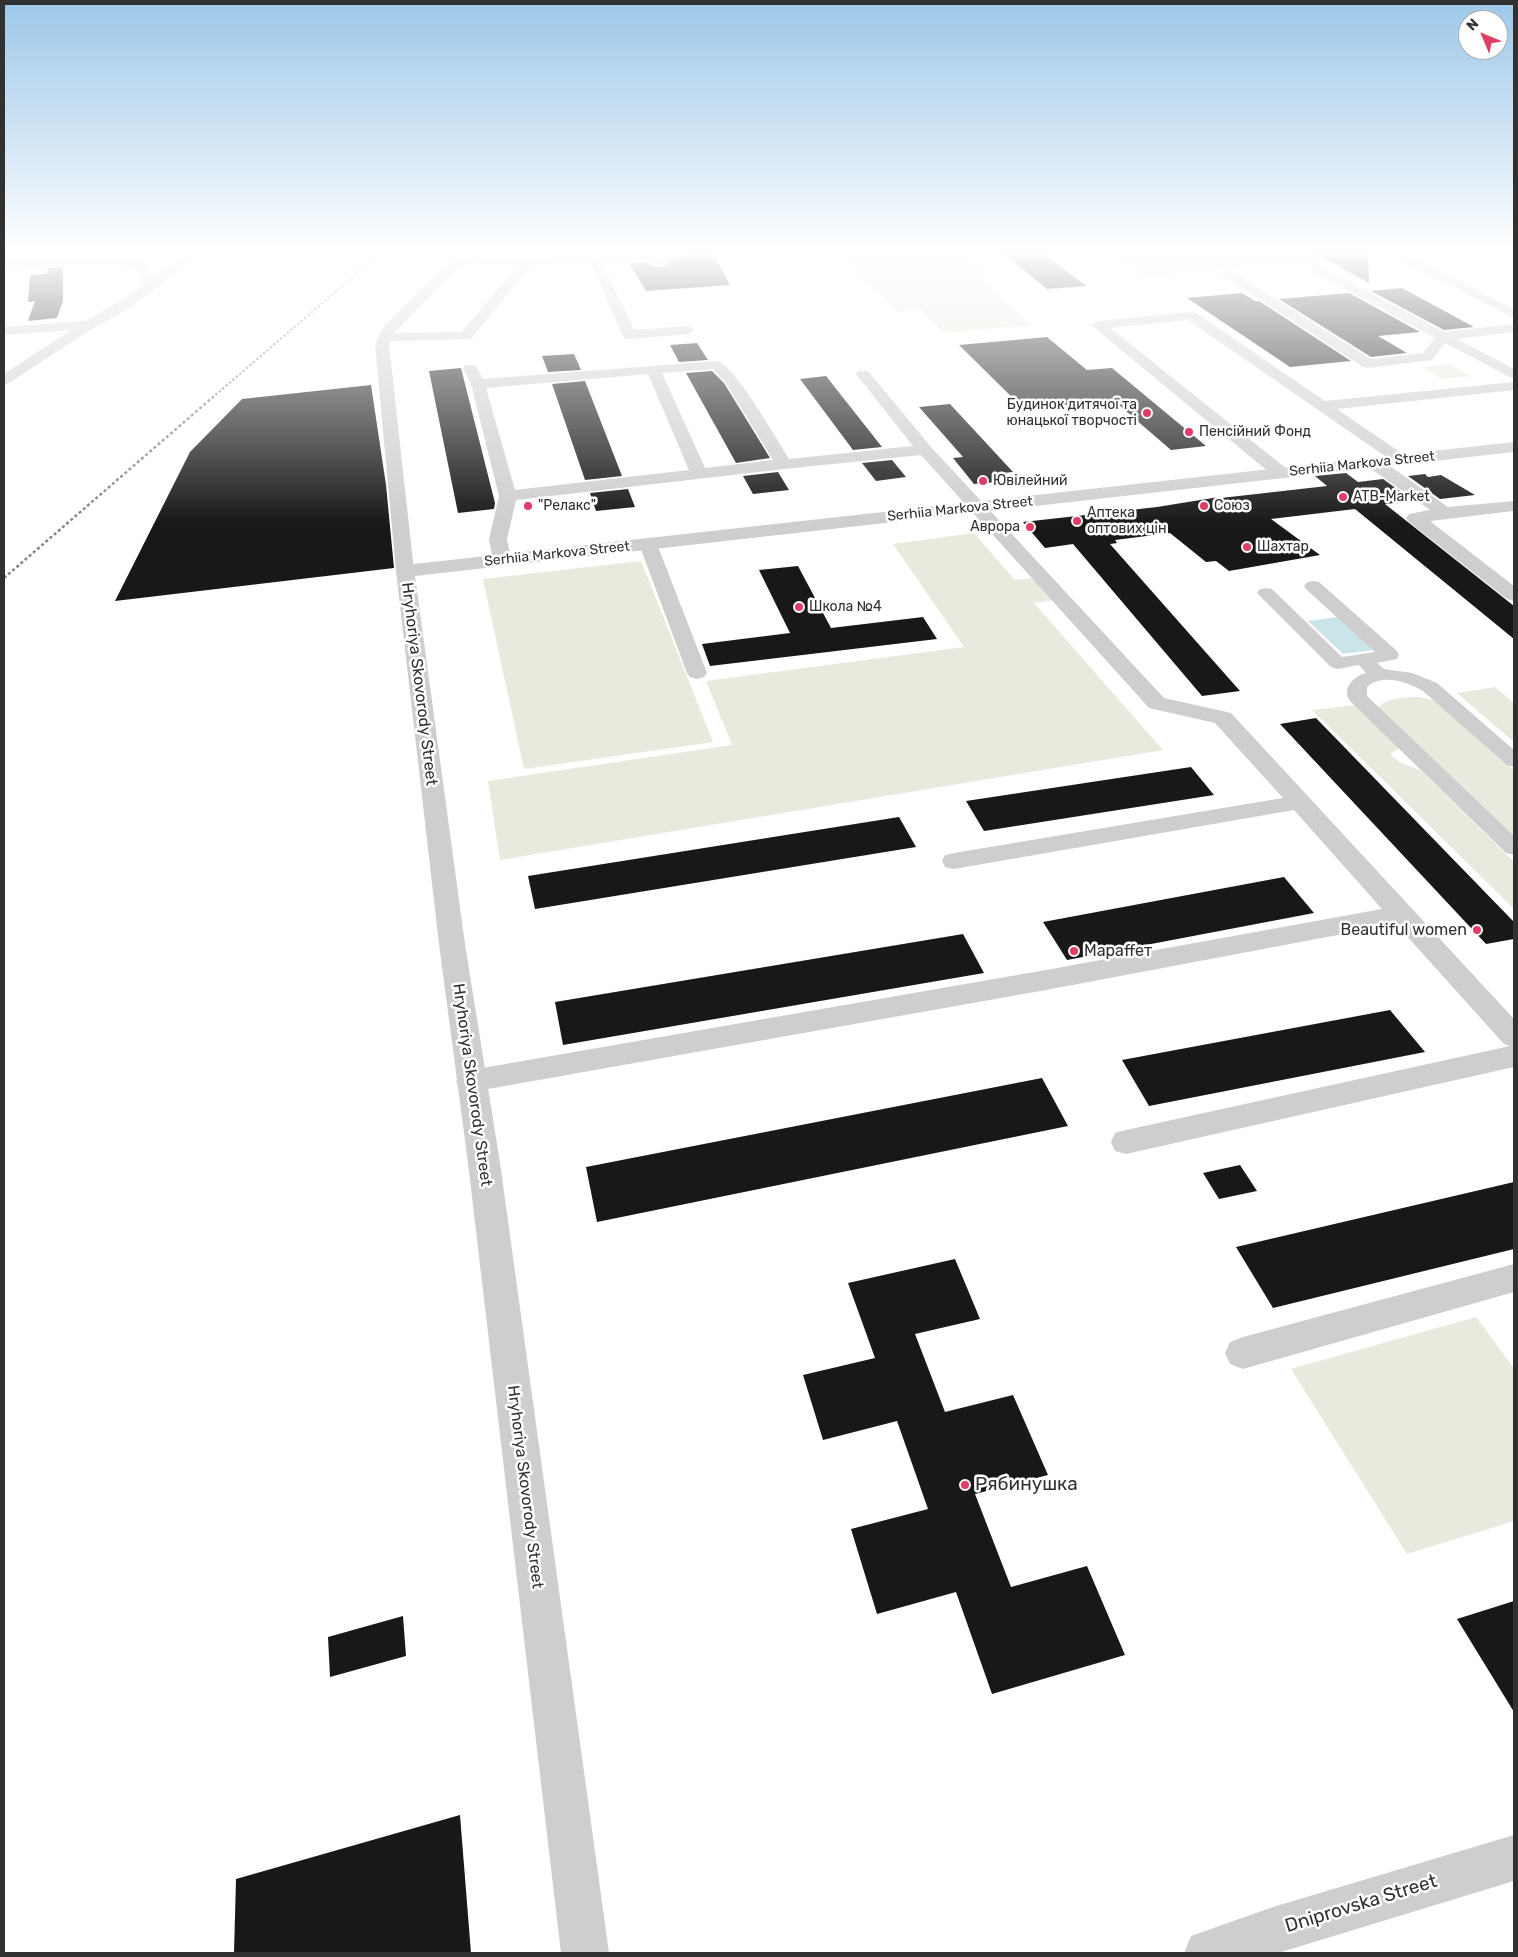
<!DOCTYPE html>
<html>
<head>
<meta charset="utf-8">
<style>
	body { margin:0 }
	#map { position:relative; width:1518px; height:1957px; overflow:hidden; background:#fff; font-family:Rubik,sans-serif }
	canvas { display:block }
	.frame { position:absolute; inset:0; border:5px solid #313131; pointer-events:none }
	.north { position:absolute; left:1458px; top:10px; width:50px; height:50px; box-sizing:border-box; background:#fff; border:1px solid #adadad; border-radius:50%; rotate:315deg; font-size:14px; font-weight:700; line-height:20px; text-align:center; color:#313131 }
	.north::after { content:''; display:block; margin:auto; width:18px; height:22px; background:#e03c65; clip-path:polygon(50% 0,100% 100%,50% 72%,0 100%) }
</style>
</head>
<body>
<div id="map">
<canvas width="1518" height="1957"></canvas>
<div class="frame"></div>
<div class="north">N</div>
</div>
<script>
const c = document.querySelector('canvas').getContext('2d');
c.lineJoin = 'round';
function fill(path, color) {
  c.fillStyle = color;
  c.fill(path, 'evenodd');
}
function stroke(path, color, width, dash) {
  c.strokeStyle = color;
  c.lineWidth = width;
  c.lineCap = dash ? 'butt' : 'round';
  c.setLineDash(dash || []);
  c.stroke(path);
}
function write(font, color, halo, rows, align = 'center') {
  c.font = font + ' Rubik,sans-serif';
  c.lineWidth = 5;
  c.setLineDash([]);
  c.textBaseline = 'middle';
  c.strokeStyle = halo;
  c.fillStyle = color;
  for (const [text, x, y, turn = 0] of rows) {
    c.save();
    c.translate(x, y);
    c.rotate((+turn || 0) * Math.PI / 180);
    c.textAlign = isNaN(turn) ? turn : align;
    if (halo) c.strokeText(text, 0, 0);
    c.fillText(text, 0, 0);
    c.restore();
  }
}
fill(new Path2D(`
	M 959,250 L 982,270 L 976,275 L 1032,325 L 944,333 L 921,310 L 896,312 L 840,250 Z
	M 1172,250 L 1264,250 L 1267,252 L 1344,250 L 1356,257 L 1144,276 L 1119,257 Z
	M 1449,364 L 1471,376 L 1442,379 L 1422,367 Z
	M 974,533 L 1015,580 L 1041,577 L 1061,599 L 1034,603 L 1163,750 L 500,860 L 488,781 L 732,745 L 706,681 L 964,647 L 893,544 Z
	M 641,561 L 713,742 L 524,769 L 483,579 Z
	M 1495,687 L 1514,703 L 1514,742 L 1457,693 Z
	M 1419,697 L 1433,700 L 1443,707 L 1514,770 L 1514,840 L 1384,716 L 1379,708 C 1385,697 1407,697 1419,697 Z
	M 1356,705 L 1399,748 L 1390,754 L 1399,762 L 1420,770 L 1514,862 L 1514,909 L 1312,710 Z
	M 1476,1317 L 1514,1368 L 1514,1521 L 1407,1554 L 1291,1369 Z`), '#e7eadd');
fill(new Path2D(`
	M 1337,617 L 1373,650 L 1343,654 L 1308,621 Z`), '#cae4ea');
fill(new Path2D(`
	M 999,250 L 1039,250 L 1086,286 L 1047,289 Z
	M 1310,250 L 1368,250 L 1369,283 Z
	M 712,252 L 730,285 L 646,291 L 629,263 L 646,262 L 655,267 L 664,267 L 668,262 L 665,259 L 688,257 L 686,253 Z
	M 63,267 L 63,301 L 57,318 L 28,321 L 35,301 L 28,302 L 30,275 L 46,274 L 48,268 Z
	M 1402,288 L 1474,327 L 1444,330 L 1371,291 Z
	M 1242,293 L 1255,301 L 1259,301 L 1351,361 L 1290,367 L 1187,298 Z
	M 1349,293 L 1420,332 L 1378,336 L 1407,353 L 1371,357 L 1279,299 Z
	M 1047,337 L 1087,370 L 1112,368 L 1206,446 L 1171,450 L 1113,400 L 1024,409 L 959,345 Z
	M 697,343 L 708,360 L 679,362 L 670,345 Z
	M 574,354 L 581,370 L 548,372 L 542,356 Z
	M 461,368 L 495,503 L 494,509 L 458,513 L 429,371 Z
	M 712,371 L 724,383 L 770,458 L 736,463 L 686,373 Z
	M 826,376 L 882,447 L 853,450 L 800,379 Z
	M 585,381 L 622,476 L 585,480 L 552,384 Z
	M 371,385 L 386,485 L 394,568 L 115,601 L 190,452 L 242,399 Z
	M 950,404 L 1013,472 L 1002,473 L 1009,481 L 974,484 L 953,458 L 963,457 L 919,407 Z
	M 892,460 L 906,477 L 876,481 L 862,463 Z
	M 778,472 L 789,490 L 753,494 L 743,476 Z
	M 1346,473 L 1358,482 L 1383,479 L 1414,501 L 1385,504 L 1514,606 L 1514,639 L 1355,509 L 1271,519 L 1320,555 L 1229,571 L 1216,561 L 1206,562 L 1170,533 L 1115,540 L 1117,543 L 1110,544 L 1240,691 L 1202,696 L 1073,544 L 1045,548 L 1023,522 L 1157,507 L 1219,497 L 1221,498 L 1327,486 L 1315,476 Z
	M 1425,474 L 1428,477 L 1441,475 L 1475,495 L 1440,499 L 1408,476 Z
	M 628,489 L 635,507 L 596,511 L 590,493 Z
	M 798,566 L 831,628 L 923,617 L 937,639 L 710,666 L 702,644 L 790,633 L 759,570 Z
	M 1316,718 L 1514,922 L 1514,939 L 1486,944 L 1280,724 Z
	M 1191,767 L 1214,795 L 984,831 L 966,801 Z
	M 899,817 L 916,847 L 535,909 L 528,876 Z
	M 1284,877 L 1314,913 L 1067,960 L 1043,922 Z
	M 963,934 L 984,973 L 563,1045 L 555,1002 Z
	M 1390,1010 L 1425,1052 L 1149,1106 L 1122,1060 Z
	M 1042,1078 L 1068,1126 L 597,1222 L 586,1167 Z
	M 1240,1165 L 1257,1191 L 1219,1199 L 1203,1173 Z
	M 1514,1182 L 1514,1249 L 1273,1308 L 1236,1247 Z
	M 955,1259 L 980,1319 L 915,1334 L 945,1412 L 1013,1395 L 1048,1475 L 975,1494 L 1011,1587 L 1087,1566 L 1125,1655 L 992,1694 L 956,1592 L 877,1614 L 851,1529 L 928,1509 L 897,1421 L 823,1440 L 803,1375 L 875,1358 L 848,1283 Z
	M 1514,1601 L 1514,1712 L 1457,1619 Z
	M 403,1616 L 406,1656 L 330,1677 L 328,1637 Z
	M 460,1815 L 471,1953 L 234,1953 L 236,1879 Z`), '#181818');
fill(new Path2D(`
	M 1313,581 L 1319,582 L 1397,651 L 1399,655 L 1397,659 L 1377,663 L 1384,669 L 1412,673 L 1437,683 L 1514,750 L 1514,767 L 1507,765 L 1423,691 C 1408,682 1382,673 1367,687 L 1367,696 L 1514,836 L 1514,855 L 1506,853 L 1350,701 C 1341,688 1354,676 1366,673 L 1359,665 L 1338,669 L 1331,667 L 1257,593 L 1260,589 L 1266,588 L 1272,589 L 1342,657 L 1375,652 L 1307,590 L 1304,586 L 1307,582 Z`), '#cecece');
fill(new Path2D(`
	M 191,250 L 205,250 L 131,307 L 93,328 L 9,383 L 4,384 L 4,374 L 71,330 L 4,335 L 4,327 L 85,321 L 121,301 L 145,284 C 142,278 139,272 133,269 C 109,258 32,268 4,271 L 4,263 C 33,261 121,249 145,265 C 149,268 151,273 154,277 Z
	M 462,250 L 475,250 L 469,256 L 527,257 L 652,253 L 666,262 L 664,265 L 656,265 L 646,260 L 602,262 L 634,330 L 688,326 L 695,330 L 688,334 L 629,339 L 624,338 L 590,262 L 531,265 L 471,339 L 390,341 L 389,344 L 414,571 L 412,575 L 405,577 L 398,575 L 396,571 L 375,344 L 384,326 ZM 462,264 L 518,265 L 462,332 L 394,333 Z
	M 1382,250 L 1398,250 L 1514,309 L 1514,318 Z
	M 1315,263 L 1444,332 L 1514,324 L 1514,332 L 1457,339 L 1514,369 L 1514,379 L 1445,343 L 1432,360 L 1368,368 L 1363,367 L 1221,274 L 1227,270 L 1231,271 L 1371,359 L 1423,353 L 1435,338 L 1311,270 L 1309,267 Z
	M 1191,312 L 1196,313 L 1325,401 L 1514,382 L 1514,390 L 1337,409 L 1407,457 L 1409,460 L 1407,463 L 1395,463 L 1188,320 L 1110,328 L 1287,469 L 1289,473 L 1287,477 L 1275,477 L 1091,325 L 1098,321 Z
	M 717,361 C 735,365 777,440 789,459 L 913,446 L 856,374 L 858,371 L 868,371 L 931,447 L 1164,698 L 1231,713 L 1514,1019 L 1514,1067 L 1126,1154 L 1115,1151 L 1111,1142 L 1115,1133 L 1126,1130 L 1510,1046 L 1504,1044 L 1396,924 L 1046,990 L 471,1092 L 461,1089 L 456,1081 L 461,1073 L 471,1070 L 1046,970 L 1382,909 L 1294,810 L 954,869 L 945,867 L 942,861 L 945,855 L 954,853 L 1283,798 L 1215,723 L 1149,708 L 921,455 L 784,469 L 516,500 L 507,539 L 511,560 L 509,564 L 502,566 L 495,564 L 493,560 L 489,539 L 499,496 L 471,384 L 463,368 L 465,365 L 475,365 L 483,379 ZM 713,369 L 725,382 L 773,460 L 705,468 L 662,373 ZM 648,374 L 689,470 L 515,490 L 486,388 Z
	M 1374,458 L 1380,459 L 1448,507 L 1514,501 L 1514,511 L 1430,521 L 1514,586 L 1514,601 L 1507,599 L 1409,522 L 1406,518 L 1409,514 L 1430,510 L 1368,467 L 1366,463 L 1368,459 Z
	M 648,539 L 654,540 L 657,544 L 707,673 L 704,677 L 697,679 L 690,677 L 687,673 L 639,544 L 642,540 Z
	M 1514,1264 L 1514,1292 L 1243,1369 L 1230,1364 L 1225,1353 L 1230,1342 L 1243,1337 Z`), '#cecece');
fill(new Path2D(`
	M 1514,442 L 1514,452 L 415,576 L 465,944 L 500,1163 L 609,1953 L 561,1953 L 468,1163 L 439,944 L 396,571 L 398,567 L 405,565 Z
	M 1514,1835 L 1514,1881 L 1278,1953 L 1184,1953 L 1191,1936 L 1273,1907 Z`), '#cecece');
stroke(new Path2D(`
	M 212,398 L 384,250`), '#868686', 2, [2.5, 2]);
stroke(new Path2D(`
	M 4,578 L 213,397`), '#868686', 2.5, [3, 2.5]);
const sky = c.createLinearGradient(0, 0, 0, 524);
sky.addColorStop(0, '#9cc7e9');
sky.addColorStop(0.48, '#fff');
sky.addColorStop(1, '#ffffff00');
c.fillStyle = sky;
c.fillRect(0, 0, 1518, 524);
for (const [x, y, r, color] of [
	[1147,413,5,"#e03c65"],
	[1189,432,5,"#e03c65"],
	[983,481,5,"#e03c65"],
	[1343,497,5,"#e03c65"],
	[528,506,5,"#e03c65"],
	[1204,506,5,"#e03c65"],
	[1077,521,5,"#e03c65"],
	[1030,527,5,"#e03c65"],
	[1247,547,5,"#e03c65"],
	[799,607,5,"#e03c65"],
	[1477,930,5,"#e03c65"],
	[1074,951,5,"#e03c65"],
	[965,1485,5,"#e03c65"]
]) {
  const dot = new Path2D();
  dot.arc(x, y, r, 0, 2 * Math.PI);
  c.fillStyle = color;
  c.fill(dot);
  stroke(dot, '#fff', 2);
}
write('14px', '#313131', '#fff', [
	["Будинок дитячої та",1137,405,"right"],
	["юнацької творчості",1137,421,"right"],
	["Пенсійний Фонд",1199,432],
	["Ювілейний",993,481],
	["ATB-Market",1353,497],
	["\"Релакс\"",538,506],
	["Союз",1214,506],
	["Аптека",1087,513],
	["оптових цін",1087,529],
	["Аврора",1020,527,"right"],
	["Шахтар",1257,547],
	["Школа №4",809,607]
], 'left');
write('14px', '#313131', '#fff', [
	["Serhiia Markova Street",1362,464,-6],
	["Serhiia Markova Street",960,509,-6],
	["Serhiia Markova Street",557,554,-6]
]);
write('16px', '#313131', '#fff', [
	["Hryhoriya Skovorody Street",419,684,83],
	["Hryhoriya Skovorody Street",472,1085,82],
	["Hryhoriya Skovorody Street",525,1487,83]
]);
write('16px', '#313131', '#fff', [
	["Beautiful women",1467,930],
	["Мараffет",1084,951,"left"]
], 'right');
write('19px', '#313131', '#fff', [
	["Рябинушка",975,1485]
], 'left');
write('19px', '#313131', '#fff', [
	["Dniprovska Street",1361,1904,-17]
]);
</script>
</body>
</html>
